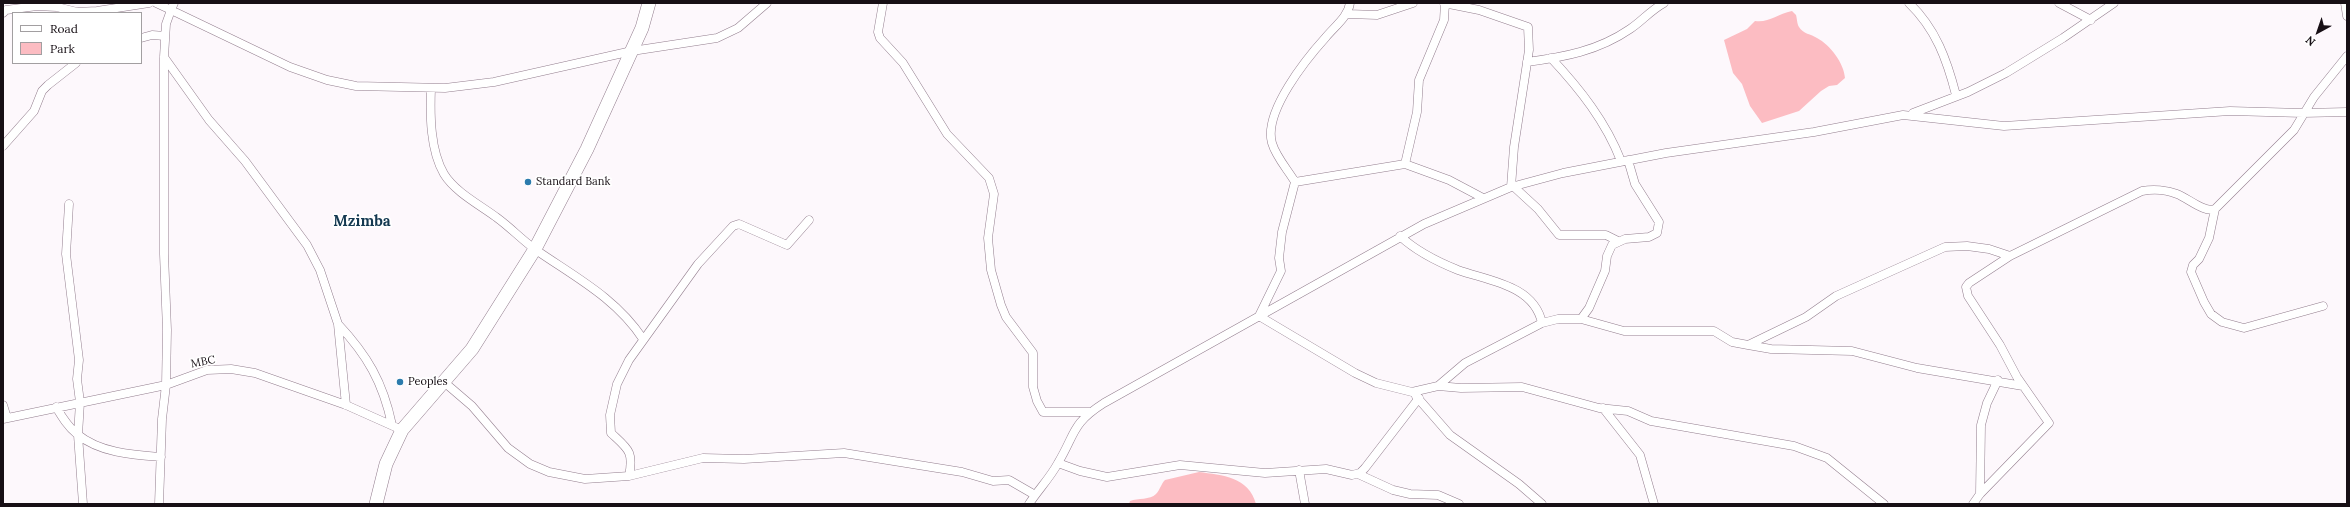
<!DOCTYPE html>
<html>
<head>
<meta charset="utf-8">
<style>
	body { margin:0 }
	#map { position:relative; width:2350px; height:507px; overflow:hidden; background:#fdf8fc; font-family:Lora,serif }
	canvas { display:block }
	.frame { position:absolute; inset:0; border:4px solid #170f15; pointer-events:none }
	.legend { position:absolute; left:12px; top:12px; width:130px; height:52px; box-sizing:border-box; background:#fff; border:1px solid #a29fa1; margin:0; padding:5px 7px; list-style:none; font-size:12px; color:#170f15 }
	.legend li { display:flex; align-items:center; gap:8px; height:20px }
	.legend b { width:20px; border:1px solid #a29fa1 }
	.north { position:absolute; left:2298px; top:12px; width:40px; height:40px; -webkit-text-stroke:3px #fff; paint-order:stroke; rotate:220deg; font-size:11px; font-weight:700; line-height:16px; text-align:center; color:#170f15 }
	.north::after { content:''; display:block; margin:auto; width:14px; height:18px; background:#170f15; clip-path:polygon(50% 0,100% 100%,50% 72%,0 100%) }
</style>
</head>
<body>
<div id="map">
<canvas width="2350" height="507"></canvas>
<div class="frame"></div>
<ul class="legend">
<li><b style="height:5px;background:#fff"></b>Road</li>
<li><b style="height:11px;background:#fcbcc2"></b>Park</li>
</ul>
<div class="north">N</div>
</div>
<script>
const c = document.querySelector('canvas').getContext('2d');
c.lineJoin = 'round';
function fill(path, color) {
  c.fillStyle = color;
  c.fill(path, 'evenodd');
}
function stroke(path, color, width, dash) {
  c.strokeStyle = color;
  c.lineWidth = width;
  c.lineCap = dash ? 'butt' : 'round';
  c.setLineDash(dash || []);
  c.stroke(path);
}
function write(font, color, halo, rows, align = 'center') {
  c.font = font + ' Lora,serif';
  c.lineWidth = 3.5;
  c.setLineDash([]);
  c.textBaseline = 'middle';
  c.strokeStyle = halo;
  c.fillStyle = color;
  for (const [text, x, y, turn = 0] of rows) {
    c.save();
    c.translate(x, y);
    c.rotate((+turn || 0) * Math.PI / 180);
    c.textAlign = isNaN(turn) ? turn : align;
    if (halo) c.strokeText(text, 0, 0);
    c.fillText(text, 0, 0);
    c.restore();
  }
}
fill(new Path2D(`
	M 1792,11 L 1796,15 C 1797,18 1797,24 1799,27 C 1803,34 1811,34 1817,38 C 1830,45 1844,63 1845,78 L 1837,85 L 1829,86 L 1821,91 L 1799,111 L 1762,123 L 1750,106 L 1742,84 L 1733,73 L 1724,40 L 1747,29 L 1755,21 C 1769,23 1777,14 1792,11 Z
	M 1199,472 C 1222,475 1249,477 1256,504 L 1129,504 L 1130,501 C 1138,498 1150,500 1156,494 C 1160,490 1161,484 1165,480 Z`), '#fcbcc2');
const minor = new Path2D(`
	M 156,3 L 171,10 L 174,3
	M 883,3 L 878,32 L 880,38 L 903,63 L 947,134 L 989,178 L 994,194 L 988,238 L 991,270 L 1001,305 L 1006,317 L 1033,353 L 1033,387 L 1037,401 L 1043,412 L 1090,412
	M 1444,3 L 1479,10 L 1528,27 L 1529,50 L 1514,147 L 1511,187
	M 1909,3 C 1936,29 1947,60 1956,95
	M 2059,3 L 2091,20
	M 2345,3 L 2347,16
	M 3,13 L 6,10 L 37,6 L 57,7 L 77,12 L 97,11 L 149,3
	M 1348,14 L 1377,15 L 1413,3
	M 141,38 L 152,35 L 165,36
	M 164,57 L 209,120 L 245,161 L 307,245 L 320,270 L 338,324 L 346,405
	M 1551,58 C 1580,89 1606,122 1621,161
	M 1527,62 C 1564,57 1598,51 1630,29 C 1642,21 1651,10 1664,3
	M 431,88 C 430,115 430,150 444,174 C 455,192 480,205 496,217 C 510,227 522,240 536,250 C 575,277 616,298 643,339
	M 1913,113 L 1968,92 L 2006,73 L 2063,38 L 2114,3
	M 3,146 L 34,111 L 42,91 L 48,85 L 76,63
	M 1405,164 L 1417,112 L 1419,80 L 1444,20 L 1445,3
	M 1295,182 C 1288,170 1276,157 1272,143 C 1263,112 1307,58 1326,37 C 1335,26 1348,17 1350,3
	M 1513,186 L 1538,209 L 1559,235 L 1606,235 L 1618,241
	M 1483,198 L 1449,180 L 1405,164 L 1295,182 L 1282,232 L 1279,258 L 1281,271 L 1259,316 L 1355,373 L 1376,383 L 1412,392 L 1438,386 L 1461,388 L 1522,387 L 1599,408 L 1628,411 L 1651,421 L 1794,446 L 1827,458 L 1884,504
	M 69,204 L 66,254 L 79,360 L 77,379 L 80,402 L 78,435 L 83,504
	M 2215,209 L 2209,238 L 2199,259 L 2193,265 L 2191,272 L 2204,302 L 2211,314 L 2222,322 L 2244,328 L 2323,306
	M 1400,236 C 1416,251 1438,262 1458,270 C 1489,281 1534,285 1542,323
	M 1581,319 L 1624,331 L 1714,331 L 1732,342 L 1748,345 L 1806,317 L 1836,296 L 1945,247 L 1967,246 L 1989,249 L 2010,256
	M 338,324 C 367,355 383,382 392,425
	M 1748,345 L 1771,349 L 1852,351 L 1917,368 L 2023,386
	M 444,382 L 472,406 L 508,448 L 530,464 L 549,472 L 585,479 L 629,476 L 703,458 L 744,459 L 844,453 L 962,472 L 993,481 L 1009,480 L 1035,495
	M 1438,386 L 1465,363 L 1542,323 L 1558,319 L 1581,319 L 1589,308 L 1605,271 L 1607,256 L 1612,245 L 1625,239 L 1649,237 L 1657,233 L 1659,222 L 1635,184 L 1628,160
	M 1416,396 L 1450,435 L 1519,484 L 1542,504
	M 3,405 L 7,418
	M 56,407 C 62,417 68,427 77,434 C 100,453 133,455 161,457
	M 1603,408 L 1640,455 L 1654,504
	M 3,419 L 166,385 L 207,370 L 231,369 L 255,373 L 346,405 L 402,430
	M 1058,463 L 1080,471 L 1107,477 L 1180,465 L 1265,473 L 1326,469 L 1352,475 L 1360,473 L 1365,468 L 1419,398
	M 1299,470 L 1305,504
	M 1358,474 L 1393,490 L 1410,494 L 1438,495 L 1459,504
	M 629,476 C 634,451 628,449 611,433 L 610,415 L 617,384 L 629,360 L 698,264 L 733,226 L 739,224 L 787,245 L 809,220
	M 1980,494 L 1981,425 L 1987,403 L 1998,380
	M 159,504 L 162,419 L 166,385 L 167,330 L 164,254 L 164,57 L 166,24 L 171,10 L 290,67 L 327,80 L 356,86 L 445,88 L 494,82 L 632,51 L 717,38 L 738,28 L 767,3
	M 1029,504 C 1038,490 1050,478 1058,463 C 1076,433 1071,424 1104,403 L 1424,224 L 1511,187 L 1563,173 L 1666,153 L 1814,132 L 1903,115 L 2004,126 L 2230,111 L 2303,113 L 2347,112
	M 1973,504 L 1980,494 L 2049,423 L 2017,377 L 2000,345 L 1968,296 L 1966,287 L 1969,283 L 2010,256 L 2142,191 C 2153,189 2167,190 2177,194 C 2188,198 2204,213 2215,209 L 2294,130 L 2314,97 L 2347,56`);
const primary = new Path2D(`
	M 376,504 L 386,464 L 402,430 L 472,349 L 535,249 L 587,149 L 642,28 L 649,3`);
stroke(minor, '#937e8e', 9);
stroke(primary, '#937e8e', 14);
stroke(minor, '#fff', 8);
stroke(primary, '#fff', 13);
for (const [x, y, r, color] of [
	[528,182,4,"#2c7bad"],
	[400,382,4,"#2c7bad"]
]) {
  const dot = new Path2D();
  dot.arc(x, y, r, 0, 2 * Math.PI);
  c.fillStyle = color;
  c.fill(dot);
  stroke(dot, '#fff', 1.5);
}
write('11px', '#170f15', '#fff', [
	["Standard Bank",536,182],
	["Peoples",408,382]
], 'left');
write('11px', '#170f15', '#fff', [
	["MBC",203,362,-11]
]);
write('bold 15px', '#143951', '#fff', [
	["Mzimba",362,222]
]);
</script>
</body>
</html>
